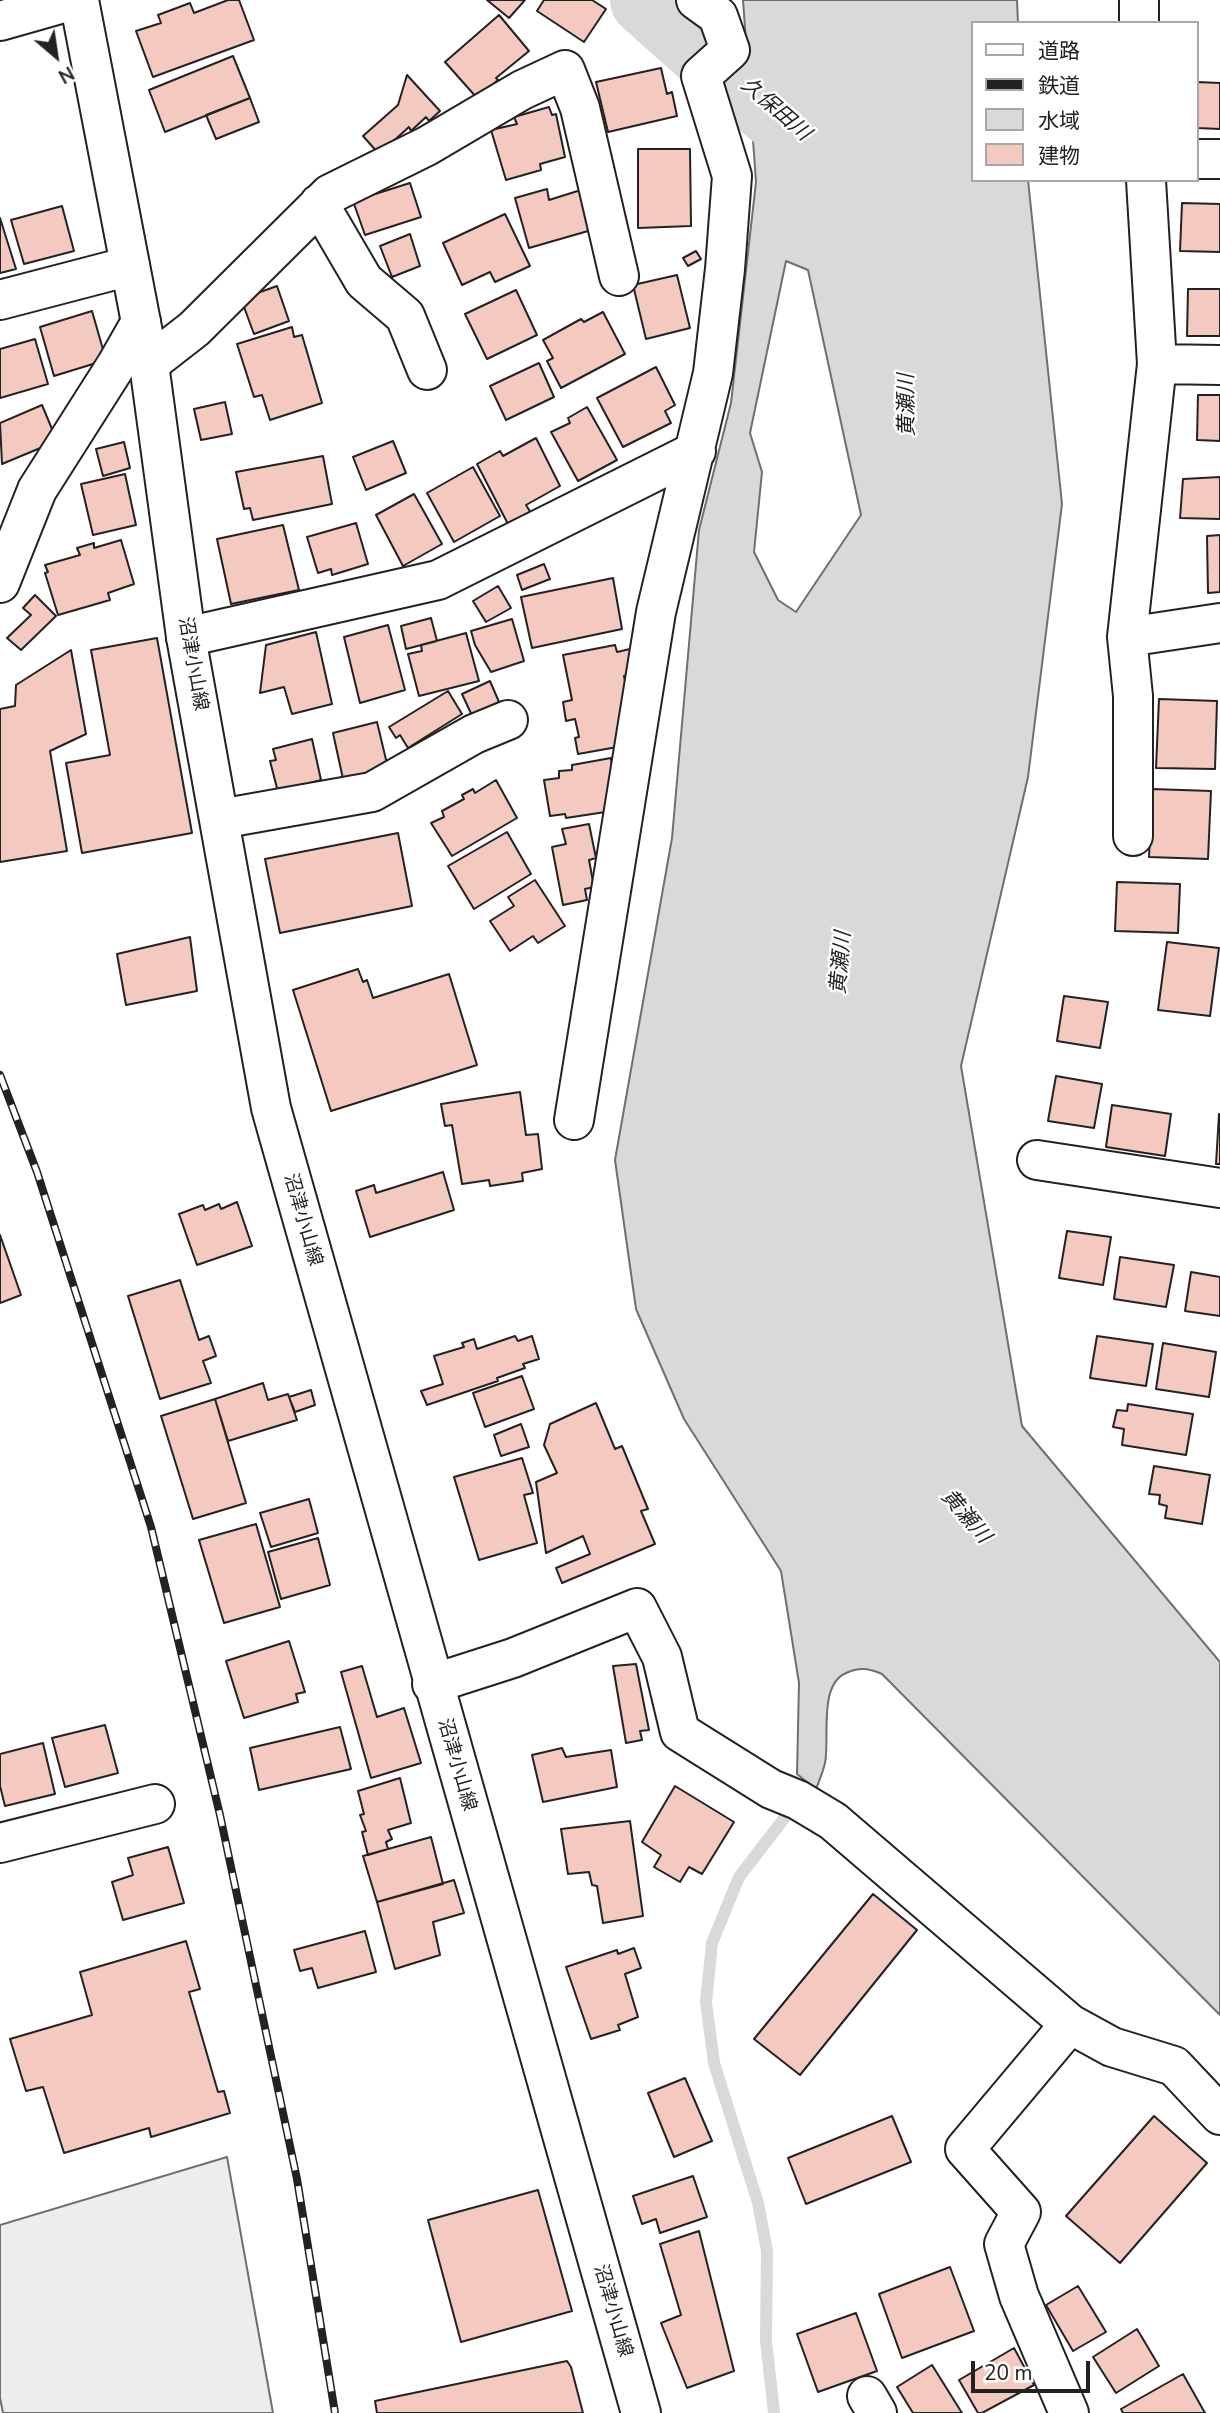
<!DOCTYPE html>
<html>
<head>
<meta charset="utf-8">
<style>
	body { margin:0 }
	#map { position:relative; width:1220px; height:2413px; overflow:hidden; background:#fff; font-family:"Nunito Sans","Noto Sans JP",sans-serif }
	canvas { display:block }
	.legend { position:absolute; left:971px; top:21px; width:228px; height:161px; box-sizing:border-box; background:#fff; border:2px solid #a7a7a7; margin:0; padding:9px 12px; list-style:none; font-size:21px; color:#222 }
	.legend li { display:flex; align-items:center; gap:14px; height:35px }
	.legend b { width:35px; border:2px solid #a7a7a7 }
	.north { position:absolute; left:21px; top:21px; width:70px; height:70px; -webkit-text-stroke:5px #fff; paint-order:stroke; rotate:151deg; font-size:19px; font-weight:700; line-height:28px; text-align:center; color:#222 }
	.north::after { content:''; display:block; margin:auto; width:24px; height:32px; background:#222; clip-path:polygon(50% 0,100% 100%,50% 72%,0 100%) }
	.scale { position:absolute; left:971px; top:2361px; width:119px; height:32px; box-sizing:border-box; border:4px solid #222; border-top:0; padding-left:9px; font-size:21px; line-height:24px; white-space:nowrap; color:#222; -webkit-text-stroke:5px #fff; paint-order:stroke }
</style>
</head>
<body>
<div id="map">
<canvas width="1220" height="2413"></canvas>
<ul class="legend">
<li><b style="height:9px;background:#fff"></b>道路</li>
<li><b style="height:9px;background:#222"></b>鉄道</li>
<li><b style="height:19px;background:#d9d9d9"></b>水域</li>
<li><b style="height:19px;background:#f3c9c0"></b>建物</li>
</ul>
<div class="north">N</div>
<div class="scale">20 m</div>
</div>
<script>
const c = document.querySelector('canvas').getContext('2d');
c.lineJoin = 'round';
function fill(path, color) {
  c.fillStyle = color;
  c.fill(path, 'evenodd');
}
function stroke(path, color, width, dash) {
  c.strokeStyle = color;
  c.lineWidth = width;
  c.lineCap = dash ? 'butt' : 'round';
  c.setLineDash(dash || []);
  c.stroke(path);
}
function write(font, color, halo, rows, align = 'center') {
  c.font = font + ' "Nunito Sans","Noto Sans JP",sans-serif';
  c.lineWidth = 5;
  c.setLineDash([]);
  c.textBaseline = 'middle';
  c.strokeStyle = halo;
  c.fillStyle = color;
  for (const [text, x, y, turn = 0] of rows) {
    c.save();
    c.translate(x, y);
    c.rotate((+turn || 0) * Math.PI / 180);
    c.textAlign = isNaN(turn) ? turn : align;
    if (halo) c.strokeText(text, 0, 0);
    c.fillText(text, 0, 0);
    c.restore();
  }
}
const parking = new Path2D(`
	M 227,2157 L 273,2413 L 3,2413 L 0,2398 L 0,2225 Z`);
fill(parking, '#ededed');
stroke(parking, '#6f6f6f', 2);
const water = new Path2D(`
	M 743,0 L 1017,0 L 1018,23 L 973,23 L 973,180 L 1028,180 L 1062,504 L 1028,777 L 961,1066 L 1022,1426 L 1220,1662 L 1220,2015 L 882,1674 C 869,1668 859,1667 846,1673 C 818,1685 830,1739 825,1763 C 823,1772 819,1781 816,1789 L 797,1774 L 799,1683 L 781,1571 L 684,1419 L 636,1309 L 615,1160 L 672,838 L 699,530 L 731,403 L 756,182 ZM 786,261 L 808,270 L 861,515 L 796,612 L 778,600 L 754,552 L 762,472 L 750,433 Z`);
fill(water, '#d9d9d9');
stroke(water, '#6f6f6f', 2);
stroke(new Path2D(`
	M 774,2413 L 766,2341 L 767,2251 L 758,2203 L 714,2063 L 706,2002 L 712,1943 L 739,1877 L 796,1803`), '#d9d9d9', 12);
stroke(new Path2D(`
	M 646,0 L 737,81 L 825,155`), '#d9d9d9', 72);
const building = new Path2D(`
	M 228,0 L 239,0 L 254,40 L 153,77 L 136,31 L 161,23 L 158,15 L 190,3 L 194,13 Z
	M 487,0 L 525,0 L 509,18 Z
	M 544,0 L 592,0 L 606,9 L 584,42 L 537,11 Z
	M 499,15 L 529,51 L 496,78 L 498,80 L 477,98 L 445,62 Z
	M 233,56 L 250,98 L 165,132 L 149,90 Z
	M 661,68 L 667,94 L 672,92 L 677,116 L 608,132 L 596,82 Z
	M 407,75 L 440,111 L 429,121 L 426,117 L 411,131 L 409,127 L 379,154 L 363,136 L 398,105 Z
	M 1197,82 L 1220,83 L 1220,129 L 1197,128 Z
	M 250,98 L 259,122 L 216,139 L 206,115 Z
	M 549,107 L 552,115 L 556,114 L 565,157 L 540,164 L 541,170 L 506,180 L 491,130 L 517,124 L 514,117 Z
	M 638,149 L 690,149 L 691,226 L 638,228 Z
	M 410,183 L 421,217 L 365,235 L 353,201 Z
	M 547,189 L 549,200 L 584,189 L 595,229 L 529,248 L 515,198 Z
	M 1182,203 L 1220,204 L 1220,252 L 1180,251 Z
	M 62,206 L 74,251 L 24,264 L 11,220 Z
	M 505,214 L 530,266 L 495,282 L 490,272 L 462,285 L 443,243 Z
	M 0,218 L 16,269 L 0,273 Z
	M 410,234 L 420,266 L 392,277 L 380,246 Z
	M 696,251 L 701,259 L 688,266 L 683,258 Z
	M 677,275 L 690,328 L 646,339 L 633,285 Z
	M 277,286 L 289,321 L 254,334 L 241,299 Z
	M 1188,289 L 1220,289 L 1220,336 L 1187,336 Z
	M 516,290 L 537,335 L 487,359 L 465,314 Z
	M 92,311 L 106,360 L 54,376 L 40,327 Z
	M 603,312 L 625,354 L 561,388 L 547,361 L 553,358 L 543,340 L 581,319 L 584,322 Z
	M 292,327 L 294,337 L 302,335 L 322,403 L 270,420 L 262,395 L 254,397 L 237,344 Z
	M 35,339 L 48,384 L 0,398 L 0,349 Z
	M 539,363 L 554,397 L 506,420 L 490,386 Z
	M 656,367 L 675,405 L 665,411 L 671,423 L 623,447 L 597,398 Z
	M 1198,395 L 1220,395 L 1220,441 L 1197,440 Z
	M 225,402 L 232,434 L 201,440 L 194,409 Z
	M 42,405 L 57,441 L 2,464 L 0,423 Z
	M 587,407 L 617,460 L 578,481 L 551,432 L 570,423 L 568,418 Z
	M 536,438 L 560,486 L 526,505 L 531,513 L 509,526 L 477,464 L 500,451 L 503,456 Z
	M 393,441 L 406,473 L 366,490 L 353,457 Z
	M 124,442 L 130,468 L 103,476 L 96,449 Z
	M 323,456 L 332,504 L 253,520 L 250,508 L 244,509 L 236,472 Z
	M 473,467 L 500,516 L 454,542 L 427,493 Z
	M 125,474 L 136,525 L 93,535 L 81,484 Z
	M 1220,477 L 1220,519 L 1180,518 L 1183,479 Z
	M 414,494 L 442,544 L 403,566 L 376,515 Z
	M 356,523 L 368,564 L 332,575 L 331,569 L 318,573 L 307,537 Z
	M 283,525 L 299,590 L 231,604 L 217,539 Z
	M 1220,535 L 1220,592 L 1208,593 L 1207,536 Z
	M 121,540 L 134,584 L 108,593 L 110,600 L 58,615 L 45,573 L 48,572 L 45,565 L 80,555 L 77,548 L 94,543 L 94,548 Z
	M 544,564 L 550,579 L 522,590 L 517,575 Z
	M 613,578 L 622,629 L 532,648 L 521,597 Z
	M 498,586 L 511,608 L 486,622 L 473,601 Z
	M 35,595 L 56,616 L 21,650 L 7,638 L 31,615 L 23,608 Z
	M 431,618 L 437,641 L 406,649 L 401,626 Z
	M 512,619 L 524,661 L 491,672 L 475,645 L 471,631 Z
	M 388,625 L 405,690 L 360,703 L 344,637 Z
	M 316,632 L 332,704 L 292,714 L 284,687 L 260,693 L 266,645 Z
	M 466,633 L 479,681 L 419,696 L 408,654 L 422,651 L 421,645 Z
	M 157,638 L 192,833 L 82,853 L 66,763 L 110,755 L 91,650 Z
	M 615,645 L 617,652 L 630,649 L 635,673 L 624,676 L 629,702 L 623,746 L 578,754 L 575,738 L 579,737 L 575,719 L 566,721 L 563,702 L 572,700 L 563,655 Z
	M 71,650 L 86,734 L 50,751 L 67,851 L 0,862 L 0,709 L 15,706 L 16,685 Z
	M 490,681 L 502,709 L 475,722 L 462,694 Z
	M 448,691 L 462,714 L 408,748 L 400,735 L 396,738 L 389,727 Z
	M 1159,699 L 1217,701 L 1215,769 L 1156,768 Z
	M 377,722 L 388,768 L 343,779 L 333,733 Z
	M 312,739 L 321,780 L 278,792 L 270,761 L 276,760 L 273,749 Z
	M 611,758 L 616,803 L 612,811 L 566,818 L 565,814 L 550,816 L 544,780 L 559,778 L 559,771 L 572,770 L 572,765 Z
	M 496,780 L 517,818 L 452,856 L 431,823 L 444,817 L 442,811 L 464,799 L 462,795 L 473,789 L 475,793 Z
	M 1152,789 L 1211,791 L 1208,859 L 1149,857 Z
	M 589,824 L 596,858 L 589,860 L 594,887 L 585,889 L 587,900 L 563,905 L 552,847 L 566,844 L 562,829 Z
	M 507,832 L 531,874 L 474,909 L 448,866 Z
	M 398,833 L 412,906 L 280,933 L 265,859 Z
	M 535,880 L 565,926 L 538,943 L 533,936 L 510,951 L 490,921 L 514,906 L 508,897 Z
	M 1117,882 L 1180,884 L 1178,933 L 1115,931 Z
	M 190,937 L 197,991 L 126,1005 L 117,954 Z
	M 1167,942 L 1219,948 L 1210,1016 L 1158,1010 Z
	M 358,969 L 363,982 L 367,980 L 373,998 L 449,974 L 477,1065 L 331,1111 L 293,990 Z
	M 1064,996 L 1108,1002 L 1100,1048 L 1057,1041 Z
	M 1056,1076 L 1102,1084 L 1094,1128 L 1048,1121 Z
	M 520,1092 L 526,1135 L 538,1134 L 542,1169 L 522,1173 L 523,1181 L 490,1186 L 489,1180 L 462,1184 L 452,1125 L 445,1126 L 441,1104 Z
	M 1112,1105 L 1171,1114 L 1165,1156 L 1106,1147 Z
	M 1219,1114 L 1220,1114 L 1220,1164 L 1216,1164 Z
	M 443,1172 L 454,1210 L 370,1237 L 356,1191 L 374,1185 L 376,1193 Z
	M 237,1202 L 252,1246 L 197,1265 L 179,1214 L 203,1205 L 205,1210 L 219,1204 L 221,1209 Z
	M 1067,1231 L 1111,1237 L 1103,1285 L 1059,1278 Z
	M 0,1235 L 21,1295 L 0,1303 Z
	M 1120,1257 L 1174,1265 L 1166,1307 L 1114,1299 Z
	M 1191,1272 L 1220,1277 L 1220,1316 L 1185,1311 Z
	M 180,1280 L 199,1340 L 209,1336 L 216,1356 L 203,1361 L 211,1383 L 160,1399 L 128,1296 Z
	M 515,1336 L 518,1341 L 532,1336 L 539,1359 L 523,1364 L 525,1368 L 497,1378 L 498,1381 L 427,1405 L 421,1391 L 443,1384 L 434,1356 L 464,1347 L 462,1343 L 474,1339 L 477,1349 Z
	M 1097,1336 L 1153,1344 L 1146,1386 L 1090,1378 Z
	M 1163,1343 L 1216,1352 L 1209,1397 L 1156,1389 Z
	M 522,1376 L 534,1409 L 485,1427 L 473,1393 Z
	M 263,1383 L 268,1400 L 288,1394 L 297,1420 L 228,1441 L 215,1399 Z
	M 311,1390 L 315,1405 L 295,1412 L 289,1397 Z
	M 215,1399 L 246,1503 L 193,1519 L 161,1416 Z
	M 596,1403 L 615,1449 L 622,1446 L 648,1509 L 641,1511 L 655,1544 L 562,1583 L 556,1568 L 590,1554 L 583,1536 L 546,1553 L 536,1482 L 557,1473 L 544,1445 L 550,1424 Z
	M 1128,1404 L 1193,1414 L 1186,1455 L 1122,1445 L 1124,1429 L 1113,1427 L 1117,1410 L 1127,1411 Z
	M 521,1424 L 529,1447 L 501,1456 L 494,1435 Z
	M 522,1458 L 533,1493 L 524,1495 L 537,1543 L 479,1560 L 454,1477 Z
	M 1154,1466 L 1210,1475 L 1202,1524 L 1165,1518 L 1167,1506 L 1159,1504 L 1160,1495 L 1149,1494 Z
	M 309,1499 L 318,1533 L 271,1547 L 260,1513 Z
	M 256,1524 L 280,1607 L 224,1623 L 199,1540 Z
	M 318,1538 L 330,1585 L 281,1599 L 268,1552 Z
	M 289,1641 L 305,1692 L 296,1694 L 298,1702 L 244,1718 L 226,1661 Z
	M 636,1664 L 649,1730 L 640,1731 L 642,1740 L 626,1743 L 613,1666 Z
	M 362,1666 L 377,1717 L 404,1708 L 421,1763 L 371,1778 L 341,1672 Z
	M 105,1725 L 118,1773 L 65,1787 L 52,1738 Z
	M 340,1727 L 351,1769 L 259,1790 L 250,1748 Z
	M 43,1743 L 55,1794 L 5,1806 L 0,1786 L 0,1754 Z
	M 562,1748 L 566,1757 L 611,1750 L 617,1787 L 543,1802 L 532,1755 Z
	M 400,1778 L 411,1823 L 388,1830 L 392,1839 L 386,1842 L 388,1849 L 368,1855 L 362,1832 L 366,1831 L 360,1815 L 364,1814 L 358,1791 Z
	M 675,1786 L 734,1822 L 702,1874 L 689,1867 L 680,1882 L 654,1867 L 661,1855 L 642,1842 Z
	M 630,1821 L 643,1916 L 603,1923 L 597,1886 L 592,1885 L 589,1872 L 568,1874 L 561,1829 Z
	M 431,1837 L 443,1884 L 377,1902 L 363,1856 Z
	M 168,1847 L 184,1903 L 123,1920 L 112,1882 L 133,1875 L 128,1858 Z
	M 454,1880 L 464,1913 L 433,1922 L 440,1955 L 395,1969 L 377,1902 Z
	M 873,1894 L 917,1930 L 800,2075 L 754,2039 Z
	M 365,1931 L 376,1972 L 318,1988 L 312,1968 L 300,1971 L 294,1950 Z
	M 186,1941 L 200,1989 L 189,1992 L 218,2092 L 224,2091 L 230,2113 L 151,2137 L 149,2128 L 64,2153 L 43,2087 L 26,2091 L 10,2039 L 92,2015 L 80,1972 Z
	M 634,1948 L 641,1968 L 625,1974 L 638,2017 L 618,2025 L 620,2030 L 591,2039 L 566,1967 L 617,1950 L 618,1954 Z
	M 685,2078 L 712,2141 L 674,2157 L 648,2093 Z
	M 892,2116 L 911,2162 L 806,2204 L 788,2158 Z
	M 1154,2116 L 1207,2163 L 1120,2263 L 1066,2216 Z
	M 693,2176 L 707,2217 L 660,2233 L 656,2219 L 642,2224 L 633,2196 Z
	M 538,2190 L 572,2311 L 461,2342 L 428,2220 Z
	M 699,2231 L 734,2371 L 687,2388 L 661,2323 L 681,2315 L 660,2244 Z
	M 950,2267 L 974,2331 L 902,2358 L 879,2294 Z
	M 1078,2286 L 1106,2332 L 1073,2351 L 1046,2305 Z
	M 856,2313 L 877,2371 L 818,2392 L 797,2334 Z
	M 1137,2329 L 1159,2366 L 1116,2393 L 1093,2357 Z
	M 1014,2348 L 1034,2385 L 982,2413 L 978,2413 L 959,2380 Z
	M 567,2361 L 571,2367 L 583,2413 L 377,2413 L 375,2401 Z
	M 932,2365 L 962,2413 L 913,2413 L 897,2387 Z
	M 1183,2374 L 1205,2413 L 1123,2413 L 1121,2409 Z`);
fill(building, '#f3c9c0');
stroke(building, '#222', 2);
const minor = new Path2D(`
	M 1139,0 L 1139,23
	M 0,21 L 74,0
	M 1197,159 L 1220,159
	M 319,204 L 364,281 L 405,316 L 427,370
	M 0,300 L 130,266
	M 149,364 L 194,329 L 330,194 L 427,146 L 522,90 L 565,70 L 580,108 L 619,276
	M 1157,364 L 1220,365
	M 0,583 L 37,490 L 117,364 L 141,322
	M 186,637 L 438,580 L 696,451
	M 1127,637 L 1220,623
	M 220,819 L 372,792 L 474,734 L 508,720
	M 1133,836 L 1133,696 L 1127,637 L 1157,364 L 1146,180
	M 574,1120 L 656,612 L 713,373 L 725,269 L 732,176 L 701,76 L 730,50 L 718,16 L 696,0
	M 1037,1160 L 1220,1188
	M 432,1684 L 513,1658 L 637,1608 L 662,1657 L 680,1732 L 771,1789 L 798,1800 L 833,1821 L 1070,2024 L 1112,2047 L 1174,2066 L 1220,2115
	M 0,1843 L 155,1804
	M 867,2396 L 877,2413
	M 1069,2413 L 1019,2296 L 1004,2244 L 1021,2212 L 965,2149 L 1070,2024`);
const major = new Path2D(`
	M 79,0 L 149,364 L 186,637 L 271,1108 L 641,2413`);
stroke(minor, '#222', 42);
stroke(major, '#222', 42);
stroke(minor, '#fff', 38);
stroke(major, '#fff', 38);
const rail = new Path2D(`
	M 0,1075 L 37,1172 L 151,1527 L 220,1815 L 297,2179 L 335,2413`);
stroke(rail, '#222', 8);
stroke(rail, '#fff', 5, [16]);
write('19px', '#222', '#fff', [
	["沼津小山線",192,664,80],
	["沼津小山線",302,1220,74],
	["沼津小山線",456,1765,74],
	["沼津小山線",612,2311,74]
]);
write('italic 21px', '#222', '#fff', [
	["久保田川",775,110,41],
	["黄瀬川",908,405,-91],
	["黄瀬川",842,963,-85],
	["黄瀬川",965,1517,49]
]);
</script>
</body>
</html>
